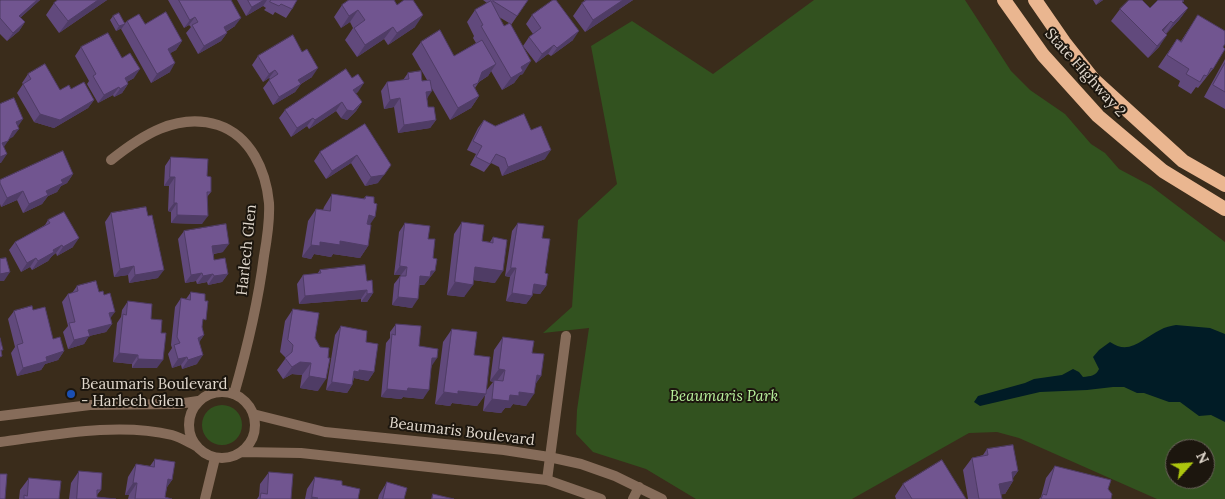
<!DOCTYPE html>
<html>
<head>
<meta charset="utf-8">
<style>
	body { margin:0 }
	#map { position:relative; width:1225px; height:499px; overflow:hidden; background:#3a2c1b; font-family:Lora,serif }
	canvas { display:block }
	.north { position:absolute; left:1165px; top:439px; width:50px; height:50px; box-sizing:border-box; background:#1c160e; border:1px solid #6b645b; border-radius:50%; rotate:64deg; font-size:14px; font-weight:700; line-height:20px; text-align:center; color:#e2d9ce }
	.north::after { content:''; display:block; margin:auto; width:18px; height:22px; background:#adc60e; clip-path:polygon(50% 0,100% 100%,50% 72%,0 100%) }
</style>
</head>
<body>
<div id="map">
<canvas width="1225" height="499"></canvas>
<div class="north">N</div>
</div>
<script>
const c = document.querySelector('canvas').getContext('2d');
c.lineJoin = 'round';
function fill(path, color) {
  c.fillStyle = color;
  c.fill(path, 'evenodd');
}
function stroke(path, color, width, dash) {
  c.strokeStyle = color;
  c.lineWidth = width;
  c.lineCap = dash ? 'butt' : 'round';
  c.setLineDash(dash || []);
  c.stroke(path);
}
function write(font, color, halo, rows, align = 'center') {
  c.font = font + ' Lora,serif';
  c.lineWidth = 4;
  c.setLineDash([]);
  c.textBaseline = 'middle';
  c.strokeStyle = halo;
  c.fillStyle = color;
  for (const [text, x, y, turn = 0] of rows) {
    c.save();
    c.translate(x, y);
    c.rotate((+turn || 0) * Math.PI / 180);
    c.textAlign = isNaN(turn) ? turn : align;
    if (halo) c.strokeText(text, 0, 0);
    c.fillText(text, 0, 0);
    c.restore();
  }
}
fill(new Path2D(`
	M 814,0 L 965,0 L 1011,71 L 1030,90 L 1065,114 L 1091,144 L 1105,153 L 1119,169 L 1151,186 L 1225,242 L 1225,499 L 1157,499 L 1019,438 L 997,432 L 969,433 L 852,499 L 696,499 L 646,469 L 593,452 L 576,434 L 577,410 L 589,328 L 543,333 L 572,307 L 578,220 L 617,184 L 591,46 L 632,21 L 713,74 ZM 1175,449 L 1205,449 L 1205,479 L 1175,479 Z
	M202 425a20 20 0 1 1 40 0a20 20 0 1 1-40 0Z`), '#32521f');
fill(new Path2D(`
	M 1176,325 L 1210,328 L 1225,334 L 1225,422 L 1211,415 L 1199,416 L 1180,402 L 1169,402 L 1144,393 L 1137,393 L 1124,387 L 1113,387 L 1087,390 L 1040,392 L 980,406 L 974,402 L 978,396 L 1025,383 L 1034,379 L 1062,375 L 1073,369 L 1079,372 L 1083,377 C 1091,376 1096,376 1099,369 L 1093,357 L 1099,350 L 1110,342 C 1130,356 1143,338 1160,330 C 1165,327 1171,326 1176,325 Z`), '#011c26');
stroke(new Path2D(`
	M 111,160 C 141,136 177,112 218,125 C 251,136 266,171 269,203 C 270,221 267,239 264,256 C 258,303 247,349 234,394
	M 547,480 L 566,336
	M 205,499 L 215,458
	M 633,499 L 639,487`), '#866c5a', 10);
stroke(new Path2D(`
	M189 425a33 33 0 1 1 66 0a33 33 0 1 1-66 0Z
	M 253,414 L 325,432 L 504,450 L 549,457 L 581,464 L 615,476 L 662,499
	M 0,416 L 90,405 L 178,404 L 198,401
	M 0,442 C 54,435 118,422 172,435 C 180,437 188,442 196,446
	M 241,452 L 301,453 L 547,480 L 601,499`), '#866c5a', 10);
stroke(new Path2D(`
	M 1004,0 L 1043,55 L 1098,116 L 1163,171 L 1225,209
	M 1035,0 L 1064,42 L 1094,80 L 1183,161 L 1225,185`), '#eab690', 14);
fill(new Path2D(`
	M 1,0 L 40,0 L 20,18 L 25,22 L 19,31 L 7,41 L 0,34 L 0,1 Z
	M 58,0 L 107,0 L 59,33 L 46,15 L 54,3 Z
	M 168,0 L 231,0 L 235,26 L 226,32 L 227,33 L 221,41 L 198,54 L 186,33 L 191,27 L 189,25 L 184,28 Z
	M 237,0 L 297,0 L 292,9 L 286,18 L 275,12 L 273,15 L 264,10 L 266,8 L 263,6 L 246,16 Z
	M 483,0 L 528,0 L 511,25 L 511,24 L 523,74 L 520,75 L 514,83 L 502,90 L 491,71 L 488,76 L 479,82 L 475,88 L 479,96 L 471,108 L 450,120 L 431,87 L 427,99 L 428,107 L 436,120 L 430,128 L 398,133 L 394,107 L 384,109 L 381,91 L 387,82 L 403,80 L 408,73 L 422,81 L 427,80 L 412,54 L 421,42 L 454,56 L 476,43 L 473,38 L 474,36 L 467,22 L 475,10 L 487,3 ZM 499,17 L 509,23 L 504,26 Z
	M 584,0 L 633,0 L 585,32 L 573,16 L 582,3 L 585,2 Z
	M 1093,0 L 1103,0 L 1096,5 Z
	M 1183,3 L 1188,8 L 1179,20 L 1166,34 L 1159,47 L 1148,58 L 1111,21 L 1120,9 L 1150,8 Z
	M 342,5 L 415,27 L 388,45 L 384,39 L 357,57 L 345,40 L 353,28 L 350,22 L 341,28 L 334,17 Z
	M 532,15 L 573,40 L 551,56 L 548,54 L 536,63 L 523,46 L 529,37 L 533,34 L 526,24 Z
	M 1198,15 L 1223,47 L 1213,69 L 1198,88 L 1196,87 L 1191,94 L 1178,86 L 1180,81 L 1158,67 L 1177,39 L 1181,41 Z
	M 113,16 L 125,23 L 127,21 L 145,24 L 182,41 L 176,50 L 170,53 L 170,72 L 151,83 L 121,29 L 122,28 L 116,31 L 110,20 Z
	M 81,47 L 122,58 L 134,78 L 127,82 L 128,84 L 122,93 L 114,97 L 113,95 L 98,103 L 87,84 L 89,81 L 75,56 Z
	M 258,56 L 312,77 L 301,84 L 295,92 L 273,105 L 263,88 L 270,79 L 269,78 L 263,82 L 252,65 Z
	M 1225,59 L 1225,109 L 1204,97 Z
	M 28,74 L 60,90 L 71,89 L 94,100 L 88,108 L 54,128 L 34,122 L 17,93 L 23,84 L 22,83 Z
	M 352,78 L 358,92 L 356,93 L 362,102 L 356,111 L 347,120 L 341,118 L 336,111 L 309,129 L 307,126 L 291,137 L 279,118 L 285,110 Z
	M 484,120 L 495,126 L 531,130 L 545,159 L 502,176 L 499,167 L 491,163 L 484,172 L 470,165 L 476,154 L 467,150 L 478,128 Z
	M 365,124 L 378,183 L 365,186 L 351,163 L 326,179 L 314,161 L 320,152 Z
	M 171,157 L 207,176 L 211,192 L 207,197 L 202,224 L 171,223 L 171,212 L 168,211 L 169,186 L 164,186 L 165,166 Z
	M 73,174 L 67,183 L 61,186 L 57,192 L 48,196 L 42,204 L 23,213 L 17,200 L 1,207 L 0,204 L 0,180 Z
	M 332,194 L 363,199 L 366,196 L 370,224 L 368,246 L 360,258 L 333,254 L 331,257 L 314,254 L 311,259 L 302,257 L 308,221 L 316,209 L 323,210 L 324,207 Z
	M 111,213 L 158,278 L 129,283 L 128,275 L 114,277 L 105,222 Z
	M 48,220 L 73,247 L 57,256 L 56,253 L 52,256 L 48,261 L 32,270 L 30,267 L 21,272 L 9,250 L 15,242 L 45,225 Z
	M 462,222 L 482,241 L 490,242 L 493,237 L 495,283 L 473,280 L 464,297 L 447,295 L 454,234 Z
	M 405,223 L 428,239 L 435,271 L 424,285 L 419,285 L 412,308 L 392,305 L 394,284 L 401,275 L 394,275 L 399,232 Z
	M 518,223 L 545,273 L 546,286 L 540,294 L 533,293 L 532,296 L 526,304 L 506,301 L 510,277 L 505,276 L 512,231 Z
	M 184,231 L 223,252 L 214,254 L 214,260 L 228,274 L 222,282 L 208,285 L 207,282 L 197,284 L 196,281 L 185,283 L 178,239 Z
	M 320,270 L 367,281 L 373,293 L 367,302 L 361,302 L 361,299 L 299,304 L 297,284 L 303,275 L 317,274 Z
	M 77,286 L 99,292 L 111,319 L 112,324 L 106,332 L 89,336 L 84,344 L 68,349 L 63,332 L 68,326 L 62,302 L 68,294 L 72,293 Z
	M 191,292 L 202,325 L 202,327 L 204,335 L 199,342 L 197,364 L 182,369 L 181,365 L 172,368 L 168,354 L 172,348 L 171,345 L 175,307 L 181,298 L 186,299 Z
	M 128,301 L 151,319 L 157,368 L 132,368 L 132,364 L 113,362 L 117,323 L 121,317 L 122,310 Z
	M 293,309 L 315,338 L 318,391 L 300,388 L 302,375 L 292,374 L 283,379 L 277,370 L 285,359 L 285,357 L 280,352 L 285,321 Z
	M 33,310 L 53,339 L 64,351 L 58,360 L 45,364 L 41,370 L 17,376 L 11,353 L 15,347 L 8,319 L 14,311 Z
	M 396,324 L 419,346 L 432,365 L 423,399 L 403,397 L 401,399 L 381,397 L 386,343 L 390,338 L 390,332 Z
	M 341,326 L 366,342 L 374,372 L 368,381 L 354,378 L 352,385 L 347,393 L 326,390 L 335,335 Z
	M 452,329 L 474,355 L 486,391 L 493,382 L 490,381 L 494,350 L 503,337 L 532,353 L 541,376 L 535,384 L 526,406 L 513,404 L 510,408 L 505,408 L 501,413 L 483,411 L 485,395 L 477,406 L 452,403 L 450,406 L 435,404 L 443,342 Z
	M 987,449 L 1018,471 L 1013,478 L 1013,481 L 1005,494 L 1001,494 L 1002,499 L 968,499 L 963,470 L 972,458 L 983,455 Z
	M 155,459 L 172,480 L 167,487 L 165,497 L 172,499 L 128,499 L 129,495 L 125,495 L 128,477 L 136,464 L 150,466 Z
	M 1055,466 L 1108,489 L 1111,499 L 1039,499 L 1041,497 L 1046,478 Z
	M 79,471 L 101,490 L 97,495 L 97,497 L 116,499 L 69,499 L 71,483 Z
	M 269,472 L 291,499 L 257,499 L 259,496 L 260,484 Z
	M 315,477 L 342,485 L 358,499 L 305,499 L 307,489 Z
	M 29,478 L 59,499 L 19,499 L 20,490 Z
	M 387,482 L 404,499 L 378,499 L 379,495 Z
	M 903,484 L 966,499 L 896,499 L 895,496 Z`), '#61497c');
fill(new Path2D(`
	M 37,0 L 40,0 L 13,24 L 19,16 Z
	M 98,0 L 107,0 L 59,33 L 68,21 Z
	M 264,0 L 267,0 L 263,6 L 246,16 L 252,7 Z
	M 623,0 L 633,0 L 585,32 L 593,20 Z
	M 1100,0 L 1103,0 L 1096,5 Z
	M 1188,8 L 1179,20 L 1165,35 L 1173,23 Z
	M 358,10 L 350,22 L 341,28 L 349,16 Z
	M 423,15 L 415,27 L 388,45 L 397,33 Z
	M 195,17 L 189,25 L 184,28 L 190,20 Z
	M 241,18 L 235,26 L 218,36 L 224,27 Z
	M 1171,21 L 1162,33 L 1162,30 Z
	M 25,22 L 19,31 L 7,41 L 13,33 Z
	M 125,24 L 122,28 L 116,31 L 119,26 Z
	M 393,27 L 384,39 L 357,57 L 365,45 Z
	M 579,31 L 573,40 L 551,56 L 557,48 Z
	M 227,33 L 221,41 L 198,54 L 204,46 Z
	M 1167,35 L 1159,47 L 1148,58 L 1157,46 Z
	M 182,41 L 176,50 L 162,58 L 168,49 Z
	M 554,45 L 548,54 L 536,63 L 542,54 Z
	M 531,61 L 523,74 L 520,75 L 514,83 L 502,90 L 511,78 L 521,67 Z
	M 175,63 L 170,72 L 151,83 L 157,74 Z
	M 496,64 L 488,76 L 473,85 L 482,72 Z
	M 318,68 L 312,77 L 292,89 L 298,80 Z
	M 140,69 L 134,78 L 119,86 L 125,78 Z
	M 275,70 L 269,78 L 263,82 L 269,74 Z
	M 364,83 L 358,92 L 347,98 L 353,90 Z
	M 128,84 L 122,93 L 114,97 L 120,89 Z
	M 301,84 L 295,92 L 273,105 L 279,97 Z
	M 119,87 L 113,95 L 98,103 L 104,95 Z
	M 432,91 L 426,100 L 426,92 Z
	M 479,96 L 471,108 L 450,120 L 458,108 Z
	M 400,98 L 394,107 L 384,109 L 390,100 Z
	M 94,100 L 88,108 L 54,128 L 34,122 L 40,114 Z
	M 342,102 L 336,111 L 309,129 L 315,120 Z
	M 362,102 L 356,111 L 347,120 L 341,118 L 347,110 Z
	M 313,118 L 307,126 L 291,137 L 297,128 Z
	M 23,119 L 17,128 L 16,122 Z
	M 436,120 L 430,128 L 398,133 L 404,125 Z
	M 19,129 L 13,137 L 7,140 L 13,131 Z
	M 8,141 L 2,150 L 2,143 Z
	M 551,150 L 545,159 L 502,176 L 508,167 Z
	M 7,154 L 1,163 L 0,163 L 0,157 Z
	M 357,155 L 351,163 L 326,179 L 332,171 Z
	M 73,174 L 67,183 L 61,186 L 57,192 L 48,196 L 42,204 L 23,213 L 29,204 L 61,180 Z
	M 384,175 L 378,183 L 365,186 L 371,177 Z
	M 170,177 L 175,177 L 169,186 L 164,186 Z
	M 23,191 L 17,200 L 1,207 L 7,198 Z
	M 174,203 L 177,203 L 171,212 L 168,211 Z
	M 177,215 L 208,216 L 202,224 L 171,223 Z
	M 369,215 L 375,217 L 367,229 Z
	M 79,238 L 73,247 L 57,256 L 63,247 Z
	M 340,241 L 368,246 L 360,258 L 333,254 L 331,257 L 314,254 L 311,259 L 302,257 L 311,245 L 320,242 Z
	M 229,244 L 223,252 L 206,255 L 212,246 Z
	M 62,245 L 56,253 L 52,256 L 48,261 L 32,270 L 38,261 L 53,250 Z
	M 36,258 L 30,267 L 21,272 L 27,263 Z
	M 134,266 L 128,275 L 114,277 L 120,269 Z
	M 400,266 L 407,267 L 401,275 L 394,275 Z
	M 475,267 L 503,271 L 495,283 L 466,279 Z
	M 511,268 L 516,268 L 510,277 L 505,276 Z
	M 164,270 L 158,278 L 129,283 L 135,275 Z
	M 431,271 L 435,271 L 424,285 L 414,284 L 420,276 Z
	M 10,272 L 4,281 L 0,281 L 0,274 Z
	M 202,273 L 196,281 L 185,283 L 191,275 Z
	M 213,274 L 207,282 L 197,284 L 203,276 Z
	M 228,274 L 222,282 L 208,285 L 214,276 Z
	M 455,282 L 473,285 L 464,297 L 447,295 Z
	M 534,284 L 546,286 L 540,294 L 528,293 Z
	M 367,290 L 361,299 L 299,304 L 305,296 Z
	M 373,293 L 367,302 L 361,302 L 367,294 Z
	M 512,293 L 532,296 L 526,304 L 506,301 Z
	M 398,297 L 418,299 L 412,308 L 392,305 Z
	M 115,312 L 109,320 L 109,313 Z
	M 112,324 L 106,332 L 89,336 L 84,344 L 68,349 L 74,340 L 88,330 Z
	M 204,335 L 198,344 L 198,338 Z
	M 64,351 L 58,360 L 45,364 L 41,370 L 17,376 L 23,368 L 46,357 Z
	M 119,353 L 138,355 L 132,364 L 113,362 Z
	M 203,355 L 197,364 L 182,369 L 188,360 Z
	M 187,357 L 181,365 L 172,368 L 178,359 Z
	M 432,358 L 437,358 L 431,367 Z
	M 138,359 L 163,360 L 157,368 L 132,368 Z
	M 300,362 L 311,363 L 302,375 L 292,374 L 283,379 L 292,367 Z
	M 499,369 L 505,370 L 496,382 L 494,380 L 493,382 L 490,381 Z
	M 359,370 L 374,372 L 368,381 L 354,378 L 353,381 L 354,371 Z
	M 537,375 L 541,376 L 533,388 Z
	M 309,376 L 326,379 L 318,391 L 300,388 Z
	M 332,382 L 352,385 L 347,393 L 326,390 Z
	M 408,388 L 429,390 L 423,399 L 403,397 L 401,399 L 381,397 L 387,389 Z
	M 458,391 L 486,394 L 477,406 L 452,403 L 450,406 L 435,404 L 444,392 Z
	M 519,392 L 534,394 L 526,406 L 513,404 L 510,408 L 505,408 L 501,413 L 483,411 L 492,399 L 510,395 Z
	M 1018,471 L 1010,482 L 1013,481 L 1005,494 L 990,496 L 999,484 L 1012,472 Z
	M 168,479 L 172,480 L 163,492 Z
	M 133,483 L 137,483 L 129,495 L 125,495 Z
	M 312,497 L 318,498 L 317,499 L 310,499 Z`), '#4f3c65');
const building = new Path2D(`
	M 1,0 L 37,0 L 19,16 L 25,22 L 13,33 L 0,18 L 0,1 Z
	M 58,0 L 98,0 L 68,21 L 54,3 Z
	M 179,0 L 231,0 L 241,18 L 224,27 L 227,33 L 204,46 L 192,25 L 198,22 L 195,17 L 190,20 Z
	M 248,0 L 264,0 L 252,7 Z
	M 271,0 L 297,0 L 292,9 L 281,4 L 279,6 L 270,2 Z
	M 349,0 L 394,0 L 397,5 L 404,0 L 413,0 L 423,15 L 397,33 L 393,27 L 365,45 L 354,28 L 365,20 L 358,10 L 349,16 L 342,5 Z
	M 494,0 L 528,0 L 517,16 L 493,1 Z
	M 553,0 L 556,0 L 579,31 L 557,48 L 554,45 L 542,54 L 529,37 L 541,28 L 532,15 Z
	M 587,0 L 623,0 L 593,20 L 582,3 Z
	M 1129,0 L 1142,0 L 1150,8 L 1158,0 L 1182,0 L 1184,1 L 1182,2 L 1188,8 L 1173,23 L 1171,21 L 1162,30 L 1167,35 L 1157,46 L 1120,9 Z
	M 491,1 L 504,26 L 510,23 L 531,61 L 521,67 L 523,71 L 511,78 L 481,26 L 483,25 L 475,10 Z
	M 166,12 L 182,41 L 168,49 L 175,63 L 157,74 L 127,21 L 139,14 L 145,24 Z
	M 119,13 L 125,24 L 119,26 L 113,16 Z
	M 1198,15 L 1225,31 L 1225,44 L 1223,47 L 1225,49 L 1213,69 L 1211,68 L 1207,76 L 1204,75 L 1200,82 L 1186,74 L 1189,69 L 1167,55 L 1177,39 L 1181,42 Z
	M 440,30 L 454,56 L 482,40 L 496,64 L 482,72 L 478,83 L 473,85 L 479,96 L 458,108 L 421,42 Z
	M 108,33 L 122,58 L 130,53 L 140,69 L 125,78 L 128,84 L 120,89 L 119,87 L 104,95 L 93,76 L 96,74 L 81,47 Z
	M 293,35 L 302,52 L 307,49 L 318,68 L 298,80 L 301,84 L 279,97 L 269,80 L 278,74 L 275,70 L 269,74 L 258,56 Z
	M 1225,63 L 1225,92 L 1213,85 Z
	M 45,64 L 60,90 L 69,85 L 71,89 L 84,82 L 94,100 L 60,120 L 40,114 L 23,84 L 31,79 L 28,74 Z
	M 346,69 L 352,78 L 358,74 L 364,83 L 353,90 L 362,102 L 353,111 L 347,110 L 342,102 L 315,120 L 313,118 L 297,128 L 285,110 Z
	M 421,71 L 422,81 L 430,80 L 432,91 L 426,92 L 428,107 L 434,107 L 436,120 L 404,125 L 400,98 L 390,100 L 387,82 L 409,79 L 408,73 Z
	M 14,98 L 23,119 L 16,122 L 19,129 L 13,131 L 8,141 L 2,143 L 7,154 L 0,157 L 0,104 Z
	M 524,114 L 531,130 L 541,126 L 551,150 L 508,167 L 505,158 L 496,154 L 490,164 L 476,157 L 482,146 L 473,141 L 484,120 L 495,126 Z
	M 365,124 L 391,165 L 384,175 L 371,177 L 357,155 L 332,171 L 320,152 Z
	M 63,151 L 73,174 L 61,180 L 63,183 L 46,191 L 48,195 L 29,204 L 23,191 L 7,198 L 0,183 L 0,180 Z
	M 171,157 L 208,159 L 207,176 L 211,177 L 211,192 L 207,192 L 208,216 L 177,215 L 177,203 L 174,203 L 175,177 L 170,177 Z
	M 332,194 L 365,199 L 366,196 L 374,197 L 374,203 L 377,204 L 375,217 L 369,215 L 367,224 L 371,225 L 368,246 L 340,241 L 340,245 L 320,242 L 320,246 L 311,245 L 316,209 L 330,211 Z
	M 146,207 L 148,216 L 152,215 L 164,270 L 135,275 L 134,266 L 120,269 L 111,213 Z
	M 64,212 L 79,238 L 63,247 L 62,245 L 53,250 L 54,252 L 38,261 L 36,258 L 27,263 L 15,242 L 50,223 L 48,220 Z
	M 462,222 L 484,225 L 482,241 L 493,243 L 493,237 L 507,240 L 503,271 L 475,267 L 473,285 L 455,282 Z
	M 405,223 L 430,226 L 428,239 L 435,239 L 433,258 L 437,259 L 435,271 L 431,271 L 430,277 L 420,276 L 418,299 L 398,297 L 400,276 L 406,276 L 407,267 L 400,266 Z
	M 518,223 L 544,226 L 542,238 L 550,239 L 545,273 L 548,274 L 546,286 L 534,284 L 532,296 L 512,293 L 516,268 L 511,268 Z
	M 226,224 L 229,244 L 212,246 L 214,260 L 225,258 L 228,274 L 214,276 L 213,274 L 203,276 L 202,273 L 191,275 L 184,231 Z
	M 6,258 L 10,272 L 0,274 L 0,259 Z
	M 365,265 L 367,281 L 372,280 L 373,293 L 367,294 L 367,290 L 305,296 L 303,275 L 321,273 L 320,270 Z
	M 96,281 L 99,292 L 103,291 L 104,295 L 110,293 L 115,312 L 109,313 L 112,324 L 88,330 L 90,336 L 74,340 L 69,323 L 75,322 L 68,294 L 78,291 L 77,286 Z
	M 191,292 L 205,294 L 205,301 L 208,301 L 206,320 L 203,319 L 202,327 L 204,335 L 198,338 L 203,355 L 188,360 L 187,357 L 178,359 L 174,345 L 180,343 L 177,337 L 181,298 L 190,300 Z
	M 128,301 L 152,304 L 151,319 L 162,320 L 161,333 L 166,333 L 163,360 L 138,359 L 138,355 L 119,353 L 123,314 L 126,315 Z
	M 32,306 L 33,310 L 45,307 L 53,339 L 60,337 L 64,351 L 46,357 L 47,361 L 23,368 L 17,345 L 23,343 L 14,311 Z
	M 293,309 L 319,313 L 315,338 L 320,347 L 329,348 L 328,358 L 330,358 L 326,379 L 309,376 L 311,363 L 300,362 L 292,367 L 285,358 L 292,352 L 293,345 L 288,340 Z
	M 396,324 L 421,326 L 419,346 L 438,349 L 437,358 L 432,358 L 429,390 L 408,388 L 407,391 L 387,389 L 392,334 L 395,335 Z
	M 341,326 L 367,331 L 366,342 L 378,344 L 374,372 L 359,370 L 359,372 L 354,371 L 352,385 L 332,382 Z
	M 452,329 L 477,332 L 474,355 L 490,357 L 486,394 L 458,391 L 458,394 L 444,392 Z
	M 503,337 L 534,341 L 532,353 L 544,354 L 541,376 L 537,375 L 534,394 L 519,392 L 519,396 L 510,395 L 509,401 L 492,399 L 494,380 L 503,381 L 505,370 L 499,369 Z
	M 0,338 L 3,350 L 1,350 L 2,356 L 0,357 Z
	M 1013,445 L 1018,471 L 1012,472 L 1013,481 L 999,484 L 1002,499 L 979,499 L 972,458 L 988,455 L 987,449 Z
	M 155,459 L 175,462 L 172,480 L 168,479 L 165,497 L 172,499 L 135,499 L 137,483 L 133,483 L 136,464 L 154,467 Z
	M 942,460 L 966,499 L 912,499 L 903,484 Z
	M 1055,466 L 1111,480 L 1108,489 L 1112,494 L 1111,499 L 1041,499 L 1043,494 L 1046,495 Z
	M 79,471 L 102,473 L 101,490 L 97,490 L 97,497 L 116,499 L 77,499 Z
	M 269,472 L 293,474 L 291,499 L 260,499 L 261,493 L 267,494 Z
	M 0,474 L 7,474 L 5,499 L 0,499 Z
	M 315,477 L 342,481 L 342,485 L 360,489 L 358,499 L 317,499 L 318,498 L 312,497 Z
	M 29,478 L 61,481 L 59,499 L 24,499 L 24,495 L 27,496 Z
	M 387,482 L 407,488 L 404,499 L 383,499 Z
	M 433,494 L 454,499 L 432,499 Z`);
fill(building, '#715590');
stroke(building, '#4f3c65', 1);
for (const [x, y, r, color] of [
	[71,394,5,"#1a4fb4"]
]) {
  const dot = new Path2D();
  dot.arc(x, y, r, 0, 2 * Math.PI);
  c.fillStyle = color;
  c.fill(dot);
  stroke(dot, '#1c160e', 2);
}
write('15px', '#e2d9ce', '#1c160e', [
	["State Highway 2",1085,73,48],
	["Harlech Glen",247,250,-84],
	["Beaumaris Boulevard",462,432,7]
]);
write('15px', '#e2d9ce', '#1c160e', [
	["Beaumaris Boulevard",81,385],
	["- Harlech Glen",81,402]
], 'left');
write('italic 15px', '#b9f29d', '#1c160e', [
	["Beaumaris Park",724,397]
]);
</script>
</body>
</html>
